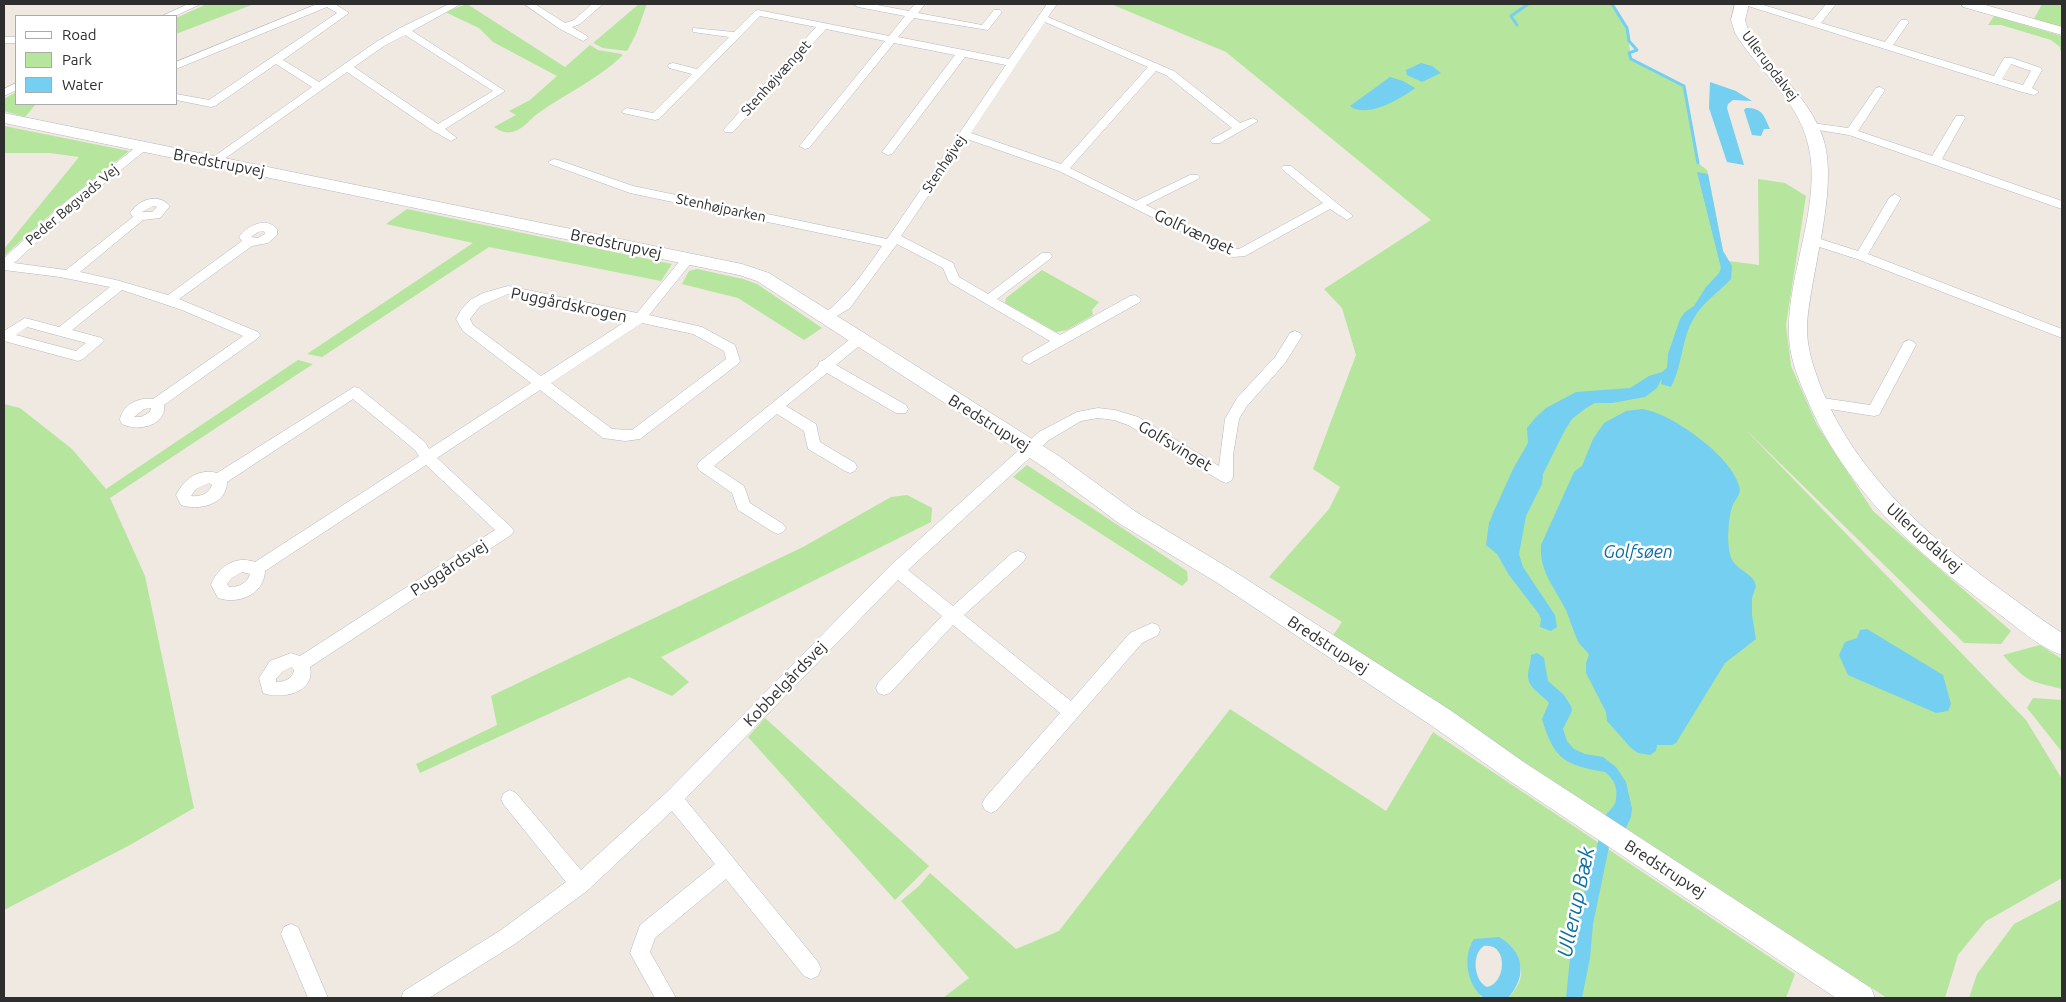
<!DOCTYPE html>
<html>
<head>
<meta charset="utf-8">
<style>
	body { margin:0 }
	#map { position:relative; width:2066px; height:1002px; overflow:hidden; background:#efe9e1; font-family:Ubuntu,sans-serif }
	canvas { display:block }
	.frame { position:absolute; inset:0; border:5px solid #2e2e2e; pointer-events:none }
	.legend { position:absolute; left:15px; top:15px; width:162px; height:90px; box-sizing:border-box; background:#fff; border:1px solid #ababab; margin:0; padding:6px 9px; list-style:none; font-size:15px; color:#2e2e2e }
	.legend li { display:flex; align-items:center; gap:10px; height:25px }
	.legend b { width:25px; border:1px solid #ababab }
</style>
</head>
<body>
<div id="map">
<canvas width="2066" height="1002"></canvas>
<div class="frame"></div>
<ul class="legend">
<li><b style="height:6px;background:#fff"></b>Road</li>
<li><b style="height:14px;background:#b6e59e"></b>Park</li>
<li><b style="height:14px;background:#75cff0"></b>Water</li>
</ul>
</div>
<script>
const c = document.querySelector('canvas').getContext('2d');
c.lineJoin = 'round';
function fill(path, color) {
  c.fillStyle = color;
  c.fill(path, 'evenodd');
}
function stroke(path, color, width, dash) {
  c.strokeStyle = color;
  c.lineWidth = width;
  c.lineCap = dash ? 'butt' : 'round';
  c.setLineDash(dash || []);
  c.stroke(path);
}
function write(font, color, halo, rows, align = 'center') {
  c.font = font + ' Ubuntu,sans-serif';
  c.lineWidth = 5;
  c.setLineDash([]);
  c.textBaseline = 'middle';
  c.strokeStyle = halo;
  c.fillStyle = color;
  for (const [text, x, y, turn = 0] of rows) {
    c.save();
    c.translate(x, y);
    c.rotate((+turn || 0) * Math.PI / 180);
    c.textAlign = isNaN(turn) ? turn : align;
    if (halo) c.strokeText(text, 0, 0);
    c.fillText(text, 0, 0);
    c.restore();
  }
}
fill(new Path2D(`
	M 207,4 L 254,4 L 176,34 L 176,18 Z
	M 467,4 L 565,67 L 590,45 L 598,50 L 622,54 L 622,56 C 598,79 567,93 540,112 C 531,117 525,128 515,131 C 507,134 501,132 494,127 L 516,115 L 509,111 L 530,100 L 557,76 L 493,42 L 479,28 L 445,12 Z
	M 639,4 L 647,4 L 636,34 L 627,51 L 603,48 L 593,43 Z
	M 1111,4 L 1612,4 L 1627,28 L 1631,59 L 1684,86 L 1698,163 L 1707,170 L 1708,174 L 1723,251 L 1729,261 L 1759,265 L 1758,179 L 1785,183 L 1806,196 L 1786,325 L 1791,366 L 1817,425 L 1873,511 L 2011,631 L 2001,644 L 1964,643 L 1745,429 L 2026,720 L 2062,779 L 2062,878 L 1986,921 L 1958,955 L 1945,998 L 1887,998 L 1332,637 L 1342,622 L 1269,577 L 1329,509 L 1340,487 L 1313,469 L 1356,355 L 1342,308 L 1324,289 L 1431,220 L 1226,52 Z
	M 2042,4 L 2062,4 L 2062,27 L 2034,19 Z
	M 1994,16 L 2062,36 L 2062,51 L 2060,50 L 2060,47 L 2051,40 L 2001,25 L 1988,25 Z
	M 16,92 L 16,104 L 36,104 L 25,117 L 4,111 L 4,99 Z
	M 4,126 L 129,151 L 61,205 L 4,256 L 4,249 L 79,157 L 50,153 L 4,153 Z
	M 407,209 L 672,264 L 661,281 L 489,247 L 322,357 L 307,354 L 473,243 L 386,224 Z
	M 697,269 L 743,279 L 757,284 L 822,328 L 804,340 L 738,298 L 682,284 L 689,271 Z
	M 1042,270 L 1099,302 L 1092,310 L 1093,315 L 1067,330 L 1056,332 L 1005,303 L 1006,298 Z
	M 298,360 L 313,364 L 110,498 L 145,576 L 194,808 L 130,845 L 4,910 L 4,404 L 20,408 L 72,449 L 106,489 Z
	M 1027,465 L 1187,571 L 1188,580 L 1182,586 L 1013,477 Z
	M 907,495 L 932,508 L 931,522 L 661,657 L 689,682 L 672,696 L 629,677 L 420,773 L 416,764 L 497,725 L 491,696 L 803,547 L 891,497 Z
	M 2040,645 L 2062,659 L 2062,689 C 2027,680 2028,683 2003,655 Z
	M 2033,698 L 2062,700 L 2062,752 L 2027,708 Z
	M 1230,709 L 1386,811 L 1433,732 L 1795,974 L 1786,998 L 1508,998 C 1526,979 1524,967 1511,946 L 1470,945 L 1481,997 L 1484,998 L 943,998 L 969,978 L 901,901 L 919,886 L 930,873 L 1016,949 L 1059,931 Z
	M 765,718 L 929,866 L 895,900 L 748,737 Z
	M 2062,899 L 2062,998 L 1969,998 L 1977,974 L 2014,924 Z`), '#b6e59e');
fill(new Path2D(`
	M 1421,63 L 1432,66 L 1441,73 L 1422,82 L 1407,75 L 1406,70 Z
	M 1390,77 L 1403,81 L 1415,88 C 1401,99 1366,119 1350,106 Z
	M 1710,82 L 1736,91 L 1752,101 L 1733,100 L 1728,104 L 1727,108 L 1744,165 L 1727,162 L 1709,108 Z
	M 1746,108 C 1763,108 1764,116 1770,129 L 1764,129 L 1761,136 L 1752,135 L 1744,110 Z
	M 1697,172 L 1708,174 L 1723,251 L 1732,266 L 1731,279 C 1720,291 1702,303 1694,318 C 1681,339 1683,365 1671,387 L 1661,384 L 1662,378 L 1657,388 L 1645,397 L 1612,403 L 1595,403 L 1586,408 L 1572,419 L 1565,430 L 1543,474 L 1542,484 L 1526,516 L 1519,554 L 1523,567 L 1555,615 L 1557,627 L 1551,631 L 1540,627 L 1541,619 L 1539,614 L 1509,575 L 1497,554 L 1486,545 L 1489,523 L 1494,511 L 1513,469 L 1528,443 L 1527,428 L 1536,417 L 1546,408 L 1576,392 L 1630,388 L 1649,376 L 1662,372 L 1667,368 L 1668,354 L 1680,319 L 1685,312 L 1694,306 L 1706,287 L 1719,273 L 1721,268 Z
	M 1642,409 C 1672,413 1736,459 1740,490 C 1739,497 1734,501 1732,507 C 1728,520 1725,554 1735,564 C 1742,572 1754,575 1756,586 L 1752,598 L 1752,615 L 1756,639 L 1725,663 L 1676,743 L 1672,745 L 1657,745 L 1656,751 L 1650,755 L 1638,753 L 1631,748 L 1607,721 L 1606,712 L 1586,673 L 1586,663 L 1589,655 C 1586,649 1579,645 1577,639 C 1573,630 1570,620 1566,610 C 1555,588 1539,571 1541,545 L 1574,472 L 1582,466 L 1593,439 L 1604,423 L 1626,411 Z
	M 1867,629 L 1943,675 L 1951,704 L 1948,711 L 1936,713 L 1848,675 L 1839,655 L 1845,642 L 1857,638 L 1860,630 Z
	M 1537,653 L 1544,658 L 1548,681 L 1564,695 L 1571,706 L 1572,711 L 1563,729 L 1567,741 L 1574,749 L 1585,754 L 1603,757 L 1616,767 L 1626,782 L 1632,809 L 1631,817 L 1625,830 L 1609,847 L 1593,924 L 1590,958 L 1582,998 L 1566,998 C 1569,973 1570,946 1576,922 C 1585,888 1596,855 1603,821 C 1605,812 1615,809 1616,799 C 1618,788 1614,779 1605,772 C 1565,765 1554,760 1542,719 L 1549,703 C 1542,694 1528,688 1528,676 C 1528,670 1531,663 1531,655 Z
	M 1499,937 C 1525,952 1527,977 1508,998 L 1484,998 C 1467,986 1462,956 1474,939 ZM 1484,946 C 1508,942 1507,983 1487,987 C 1474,981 1471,954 1484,946 Z`), '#75cff0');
stroke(new Path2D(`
	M 1612,4 L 1627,28 L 1629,41 L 1637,50 L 1629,53 L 1631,59 L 1684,86 L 1698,163
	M 1517,25 L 1511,16 L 1528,4`), '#75cff0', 3);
const street = new Path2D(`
	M 188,4 L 201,4 L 175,16 L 162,16 Z
	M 317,4 L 335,4 L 349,13 L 283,60 L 319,82 L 376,42 L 400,28 L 449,4 L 461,4 L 412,31 L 505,91 L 445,129 L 457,138 L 451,141 L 433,131 L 347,72 L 217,164 L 209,164 L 207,162 L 209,160 L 312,87 L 276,64 L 215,106 L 211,107 L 176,100 L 176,94 L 209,100 L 337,13 L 327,7 L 176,69 L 176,62 ZM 405,35 L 493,91 L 438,124 L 354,67 L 384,46 Z
	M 524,4 L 535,4 L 565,23 L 574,20 L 592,4 L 603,4 L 580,24 L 572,27 L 587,36 L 588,38 L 583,41 L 560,29 Z
	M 853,4 L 872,4 L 909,11 L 915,4 L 925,4 L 918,13 L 982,25 L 994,10 L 1000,10 L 1002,12 L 988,30 L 914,18 L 898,37 L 1009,59 L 1047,4 L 1057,4 L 1048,17 L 1174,71 L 1240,123 L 1253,118 L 1258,121 L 1220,143 L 1212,143 L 1210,141 L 1212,139 L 1232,128 L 1166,75 L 1156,71 L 1070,168 L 1136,201 L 1190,175 L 1198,175 L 1200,177 L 1198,179 L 1146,205 L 1235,249 L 1239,249 L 1323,203 L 1283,170 L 1281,168 L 1283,166 L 1291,166 L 1353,216 L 1347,220 L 1330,209 L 1245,256 L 1233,257 L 1059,171 L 967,139 L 901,236 L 953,263 L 959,277 L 988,294 L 1042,253 L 1050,253 L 1052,256 L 1050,259 L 997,299 L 1060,335 L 1130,296 L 1135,295 L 1141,299 L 1140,302 L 1029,364 L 1024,362 L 1022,359 L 1024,356 L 1050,341 L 949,282 L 943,268 L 897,244 L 850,308 L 827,322 L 822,321 L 820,318 L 822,315 C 848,296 864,272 882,246 L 630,193 L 550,164 L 548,162 L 554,159 L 558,160 L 633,186 L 887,239 L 1006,65 L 965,57 L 892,154 L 888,155 L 882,152 L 955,55 L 894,43 L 809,148 L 805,149 L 799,146 L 801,144 L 885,41 L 826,29 L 733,132 L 725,132 L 723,130 L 725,128 L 816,27 L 760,16 L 659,119 L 655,120 L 623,113 L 622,111 L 627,108 L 653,113 L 692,74 L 669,68 L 668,66 L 669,64 L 673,63 L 697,69 L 729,37 L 693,32 L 693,28 L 734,32 L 755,11 L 758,10 L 889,36 L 905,16 L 858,7 ZM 1045,22 L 1148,67 L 1061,164 L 971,133 Z
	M 1746,4 L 1760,4 L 1813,20 L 1826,4 L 1836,4 L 1821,23 L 1885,42 L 1901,20 L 1907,20 L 1909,22 L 1893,45 L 1994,76 L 2004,58 L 2012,58 L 2041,68 L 2042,70 L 2032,88 L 2039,92 L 2034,95 L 2022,92 L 1748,6 ZM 2011,64 L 2031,71 L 2023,85 L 2002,79 Z
	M 4,37 L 16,37 L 16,43 L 4,43 Z
	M 16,83 L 16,90 L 4,96 L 4,89 Z
	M 1880,87 L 1885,90 L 1858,131 L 1932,156 L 1956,116 L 1964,116 L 1965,118 L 1942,159 L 2062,201 L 2062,209 L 1849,135 L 1812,129 L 1806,126 L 1812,123 L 1848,128 L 1876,88 Z
	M 143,144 L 149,147 L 147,149 L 76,206 L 14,263 L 66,270 L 133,217 L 130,213 C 138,200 158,192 170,206 L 160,218 L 143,220 L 80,272 L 116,280 L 168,295 L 242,241 L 239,237 C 247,226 266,216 277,229 L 277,235 L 268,243 L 252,246 L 179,299 L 258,332 L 260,335 L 258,338 L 164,405 C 167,426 137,432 122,424 L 120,420 C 122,405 138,397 153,399 L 243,336 L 182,310 L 122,290 L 72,330 L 102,338 L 104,341 L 83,359 L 78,361 L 4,341 L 4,331 L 25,318 L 59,327 L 110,287 L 60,277 L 4,270 L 4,258 L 68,200 L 139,145 ZM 153,206 L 157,207 L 152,212 L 142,212 ZM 264,231 L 265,234 L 258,238 L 251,237 L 258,232 ZM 27,327 L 86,343 L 76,351 L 16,335 ZM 151,408 L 150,412 L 141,417 L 134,417 L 144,409 Z
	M 1895,194 L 1901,198 L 1868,254 L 2062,329 L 2062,338 L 1857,259 L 1807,243 L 1805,240 L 1811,236 L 1858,251 L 1889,198 Z
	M 688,255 L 692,256 L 694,259 L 692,262 L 649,315 L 702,327 L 735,345 L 740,361 L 738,364 L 640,439 L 625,441 L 603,438 L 540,390 L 437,458 L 511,527 L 514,531 L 511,535 L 310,667 C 316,693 281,700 263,693 L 259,678 L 270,661 L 291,653 L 300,656 L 495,530 L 426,465 L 265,571 C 264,594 239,605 218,598 L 211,585 C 218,567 235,555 255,562 L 419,456 L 415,450 L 353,399 L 227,482 C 227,505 198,511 181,505 L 176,495 C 184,479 199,468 217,473 L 354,387 L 359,388 L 425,442 L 429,449 L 531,383 L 463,331 L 456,319 L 461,310 L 470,300 L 483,293 L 508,286 L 637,313 L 684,256 ZM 508,294 L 628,320 L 541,376 L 473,325 L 470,319 L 480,306 ZM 642,323 L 693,334 L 724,351 L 726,359 L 632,430 L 612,429 L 551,383 ZM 209,483 L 212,485 C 209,494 200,497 191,496 L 196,489 ZM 242,572 L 250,574 C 247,584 238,587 229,587 L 227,584 L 232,578 ZM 291,667 L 294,670 C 293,679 284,682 276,682 L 276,679 L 282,672 Z
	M 1295,331 L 1300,333 L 1302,336 L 1285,363 L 1247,406 L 1239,419 L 1233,455 L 1233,477 L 1231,481 L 1226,483 L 1221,481 L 1128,425 L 1114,420 L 1098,418 L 1081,421 L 1049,440 L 908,570 L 953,606 L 1012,553 L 1018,551 L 1024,553 L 1026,557 L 1024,561 L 964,615 L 1071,701 L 1130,633 L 1152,623 L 1158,625 L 1160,630 L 1158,635 L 1142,643 L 997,810 L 991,813 L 985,810 L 982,804 L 985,798 L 1060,713 L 953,625 L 890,693 L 884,695 L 878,693 L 876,688 L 878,683 L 942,616 L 898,580 L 685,799 L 818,962 L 821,969 L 818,976 L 811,979 L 804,976 L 726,879 L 655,938 L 650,952 L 676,998 L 655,998 L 630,953 L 640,925 L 715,864 L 672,811 L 587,891 L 515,944 L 429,998 L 401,998 L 404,991 L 501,930 L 566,882 L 504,805 L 501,799 L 504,793 L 510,790 L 516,793 L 581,870 L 667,792 L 891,565 L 1039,432 L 1077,412 L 1098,408 L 1115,410 L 1138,417 L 1219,466 L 1225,419 L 1237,398 L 1275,357 L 1290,333 Z
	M 859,334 L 864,336 L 866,339 L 864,342 L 836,365 L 906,405 L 908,409 L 906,413 L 896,413 L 827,373 L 786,406 L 816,424 L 820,442 L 855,463 L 857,467 L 855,471 L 850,473 L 845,471 L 808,449 L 804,431 L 777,414 L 714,466 L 744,486 L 750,503 L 783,524 L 786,528 L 783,532 L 778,534 L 773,532 L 738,510 L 732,493 L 699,470 L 697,466 L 699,462 L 818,366 L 819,362 L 824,360 L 854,336 Z
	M 1909,340 L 1914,342 L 1916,345 L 1879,415 L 1874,416 L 1811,406 L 1809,402 L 1811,398 L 1816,397 L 1870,405 L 1904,342 Z
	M 291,924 L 298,927 L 328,998 L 308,998 L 281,934 L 284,927 Z`);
const secondary = new Path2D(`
	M 1735,4 L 1749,4 L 1745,20 L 1749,33 C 1772,71 1810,96 1824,141 C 1838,190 1811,271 1807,324 C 1806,347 1814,369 1822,390 C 1858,477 1932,540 2007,594 C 2025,607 2043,621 2062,633 L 2062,655 C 2038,647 2016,626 1995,611 C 1916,553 1841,486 1804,392 C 1796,373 1789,354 1789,333 C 1787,273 1823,203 1808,144 C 1797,98 1758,71 1735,33 L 1731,20 Z
	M 1961,4 L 1982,4 L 2062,27 L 2062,35 L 1963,7 Z
	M 4,113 L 742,264 L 769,273 L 1059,456 L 1136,512 L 1232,570 L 1450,710 L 1525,763 L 1871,988 L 1875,998 L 1836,998 L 1507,779 L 1432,726 L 1216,582 L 1120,524 L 1045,468 L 757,281 L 739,275 L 4,123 Z`);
stroke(street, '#b4b7c1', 1);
stroke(secondary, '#b4b7c1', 1);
fill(street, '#fff');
fill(secondary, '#fff');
write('14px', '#2e2e2e', '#fff', [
	["Ullerupdalvej",1770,66,53],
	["Stenhøjvænget",776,78,-48],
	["Stenhøjvej",944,164,-56],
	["Peder Bøgvads Vej",72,205,-40],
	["Stenhøjparken",721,208,12]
]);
write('16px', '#2e2e2e', '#fff', [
	["Bredstrupvej",219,163,11],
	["Golfvænget",1194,232,25],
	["Bredstrupvej",616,244,12],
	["Puggårdskrogen",569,305,12],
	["Bredstrupvej",989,423,32],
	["Golfsvinget",1175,446,31],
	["Ullerupdalvej",1924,538,42],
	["Puggårdsvej",449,568,-33],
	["Bredstrupvej",1328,645,33],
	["Kobbelgårdsvej",785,684,-46],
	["Bredstrupvej",1665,869,33]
]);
write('italic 18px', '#0d6fa3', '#fff', [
	["Golfsøen",1638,552]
]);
write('italic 21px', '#0d6fa3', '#fff', [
	["Ullerup Bæk",1576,902,-78]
]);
</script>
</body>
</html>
